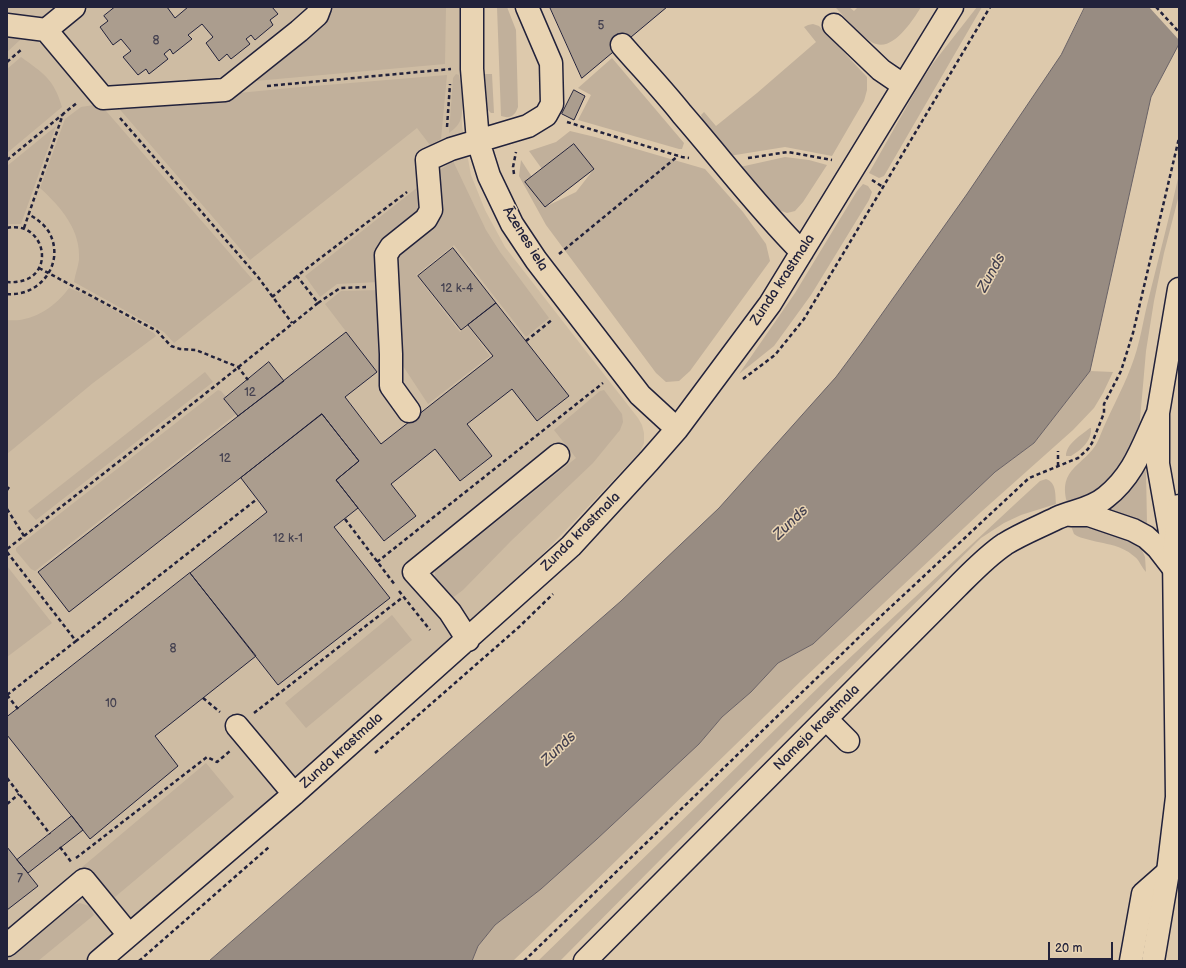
<!DOCTYPE html>
<html>
<head>
<meta charset="utf-8">
<style>
	body { margin:0 }
	#map { position:relative; width:1186px; height:968px; overflow:hidden; background:#ddc9ac; font-family:"Balsamiq Sans",sans-serif }
	canvas { display:block }
	.frame { position:absolute; inset:0; border:8px solid #22223b; pointer-events:none }
	.scale { position:absolute; left:1048px; top:942px; width:65px; height:18px; box-sizing:border-box; border:2px solid #22223b; border-top:0; padding-left:5px; font-size:12px; line-height:14px; white-space:nowrap; color:#22223b; -webkit-text-stroke:3px #e9d4b3; paint-order:stroke }
</style>
</head>
<body>
<div id="map">
<canvas width="1186" height="968"></canvas>
<div class="frame"></div>
<div class="scale">20 m</div>
</div>
<script>
const c = document.querySelector('canvas').getContext('2d');
c.lineJoin = 'round';
function fill(path, color) {
  c.fillStyle = color;
  c.fill(path, 'evenodd');
}
function stroke(path, color, width, dash) {
  c.strokeStyle = color;
  c.lineWidth = width;
  c.lineCap = dash ? 'butt' : 'round';
  c.setLineDash(dash || []);
  c.stroke(path);
}
function write(font, color, halo, rows, align = 'center') {
  c.font = font + ' "Balsamiq Sans",sans-serif';
  c.lineWidth = 3;
  c.setLineDash([]);
  c.textBaseline = 'middle';
  c.strokeStyle = halo;
  c.fillStyle = color;
  for (const [text, x, y, turn = 0] of rows) {
    c.save();
    c.translate(x, y);
    c.rotate((+turn || 0) * Math.PI / 180);
    c.textAlign = isNaN(turn) ? turn : align;
    if (halo) c.strokeText(text, 0, 0);
    c.fillText(text, 0, 0);
    c.restore();
  }
}
fill(new Path2D(`
	M 7,7 L 460,7 L 462,126 L 471,175 L 485,210 L 505,247 L 638,418 L 642,425 L 644,433 L 644,443 L 640,452 L 567,529 L 522,575 L 476,618 L 85,961 L 7,961 Z`), '#cebca3');
fill(new Path2D(`
	M 329,7 L 446,7 L 445,64 L 244,82 Z
	M 497,7 L 507,7 L 516,30 L 518,107 C 515,116 510,119 501,116 Z
	M 835,7 L 849,7 L 854,11 L 858,7 L 921,7 C 913,20 894,50 876,44 C 865,41 844,16 835,7 Z
	M 977,7 L 982,7 L 884,176 L 879,178 L 869,173 L 920,83 L 934,62 Z
	M 813,24 L 819,26 L 867,77 L 867,90 L 864,101 L 832,156 L 785,147 L 729,156 L 703,121 L 701,115 L 704,112 L 716,126 L 757,93 L 816,42 L 804,27 L 808,25 Z
	M 7,29 L 20,33 L 20,40 L 7,52 Z
	M 21,57 C 43,73 54,79 62,107 L 7,153 L 7,69 Z
	M 612,58 L 684,143 L 682,149 L 679,149 L 578,120 L 591,95 L 578,88 Z
	M 456,74 L 459,75 C 461,87 465,110 460,121 C 458,126 453,130 449,133 L 453,78 Z
	M 485,74 L 492,74 L 494,113 L 491,113 L 488,110 Z
	M 447,75 L 441,139 L 430,145 L 417,128 L 250,260 L 116,105 L 290,88 Z
	M 100,104 L 253,280 L 174,343 L 164,332 L 74,282 C 75,275 78,267 79,260 C 81,230 61,207 40,188 L 65,119 L 81,107 Z
	M 56,126 L 21,224 L 7,224 L 7,166 Z
	M 570,131 L 595,137 L 705,169 L 743,212 L 766,244 L 770,261 L 690,371 L 679,381 L 666,382 L 656,373 L 546,225 L 519,176 L 521,160 L 532,177 L 526,182 L 545,207 L 576,192 L 594,169 L 574,144 L 542,169 L 529,151 L 556,142 Z
	M 785,157 L 809,160 L 827,165 L 803,202 L 795,211 L 787,213 L 776,209 L 740,167 Z
	M 453,161 L 486,230 L 500,252 L 549,318 L 526,337 L 454,245 L 416,275 L 460,332 L 468,326 L 490,356 L 428,404 L 399,360 L 395,254 L 437,222 L 437,172 Z
	M 1179,174 L 1179,195 L 1164,253 L 1154,301 L 1146,351 L 1139,431 L 1135,446 L 1117,473 L 1105,484 L 1092,492 L 1067,502 C 1057,465 1090,465 1100,436 C 1109,413 1122,391 1131,367 C 1140,345 1143,320 1149,297 C 1159,256 1170,215 1179,174 Z
	M 863,184 L 868,186 L 872,192 L 869,200 L 811,295 L 774,346 L 739,374 L 795,293 L 857,191 Z
	M 418,187 L 419,212 L 379,282 L 337,284 L 320,297 L 305,276 Z
	M 69,288 L 89,296 L 154,333 L 156,336 L 93,383 L 7,454 L 7,320 C 32,323 55,307 69,288 Z
	M 380,290 L 382,369 L 377,372 L 325,304 L 341,291 Z
	M 1090,371 L 1113,372 L 1103,393 L 1094,408 L 1073,430 L 981,512 L 803,679 L 513,961 L 472,961 L 478,946 L 495,925 L 541,889 L 597,839 L 699,744 L 722,717 L 751,692 L 778,663 L 813,644 L 995,472 L 1034,443 Z
	M 205,372 L 213,382 L 36,520 L 28,511 Z
	M 218,390 L 221,391 L 239,412 L 35,571 L 31,569 L 16,551 L 16,548 Z
	M 604,390 L 622,414 L 623,422 L 620,430 L 593,463 L 511,541 L 463,590 L 451,599 L 435,579 L 435,571 L 576,458 L 554,430 L 600,391 Z
	M 1090,428 L 1091,428 C 1092,441 1081,450 1071,456 L 1066,456 C 1066,444 1081,435 1090,428 Z
	M 1145,469 L 1146,472 L 1147,523 L 1145,524 L 1126,515 L 1106,509 L 1131,486 Z
	M 1046,479 C 1057,483 1055,495 1056,504 L 1021,515 L 1004,523 L 981,538 L 886,632 L 560,961 L 538,961 L 827,679 L 1014,505 L 1040,481 Z
	M 1071,526 L 1090,526 L 1137,543 L 1142,550 L 1145,557 L 1146,572 C 1141,567 1140,561 1135,557 C 1119,542 1096,544 1077,536 L 1074,534 Z
	M 7,566 L 52,623 L 7,657 Z
	M 392,615 L 412,640 L 306,728 L 285,703 Z
	M 206,763 L 234,797 L 109,902 L 81,868 Z
	M 80,903 L 89,906 L 94,915 L 38,961 L 7,961 L 7,958 L 74,905 Z`), '#c1b09b');
const water = new Path2D(`
	M 1085,7 L 1179,7 L 1179,44 L 1151,97 L 1090,371 L 1034,443 L 995,472 L 813,644 L 778,663 L 751,692 L 722,717 L 699,744 L 597,839 L 541,889 L 495,925 L 478,946 L 472,961 L 209,961 L 621,601 L 719,508 L 836,377 L 862,342 L 967,194 L 1061,55 Z`);
fill(water, '#988c82');
stroke(water, '#696266', 1);
fill(new Path2D(`
	M 1149,7 L 1179,7 L 1179,40 Z`), '#ddc9ac');
const building = new Path2D(`
	M 115,7 L 167,7 L 175,18 L 188,7 L 272,7 L 278,14 L 270,20 L 273,25 L 255,40 L 251,35 L 246,39 L 250,44 L 231,59 L 227,54 L 219,61 L 206,43 L 213,37 L 202,24 L 188,35 L 192,39 L 173,54 L 170,49 L 164,54 L 168,59 L 149,74 L 146,69 L 138,75 L 123,57 L 131,51 L 121,39 L 113,45 L 100,27 L 108,21 L 104,16 Z
	M 550,7 L 667,7 L 582,78 Z
	M 574,90 L 585,96 L 574,120 L 562,114 Z
	M 574,144 L 594,169 L 545,207 L 525,182 Z
	M 453,248 L 496,303 L 461,330 L 418,276 Z
	M 496,303 L 569,396 L 537,421 L 512,389 L 467,424 L 492,456 L 460,481 L 435,449 L 391,484 L 416,516 L 384,541 L 336,480 L 359,461 L 322,414 L 69,612 L 38,572 L 346,332 L 377,372 L 345,397 L 381,444 L 493,356 L 468,325 Z
	M 269,362 L 284,381 L 238,416 L 224,399 Z
	M 322,414 L 359,461 L 336,480 L 358,508 L 334,527 L 390,598 L 278,685 L 190,573 L 267,512 L 241,478 Z
	M 190,573 L 256,656 L 155,736 L 178,766 L 90,839 L 7,735 L 7,717 Z
	M 72,816 L 83,830 L 28,873 L 17,860 Z
	M 7,847 L 38,886 L 7,910 Z`);
fill(building, '#ab9d8e');
stroke(building, '#22223b', 1);
const minor = new Path2D(`
	M 472,7 L 472,69 L 478,141 L 489,176 L 512,224 L 536,260 L 640,395 L 677,429
	M 7,25 L 46,30 L 103,98 L 225,90 L 299,31 L 317,15 L 320,7
	M 834,25 L 881,70 L 903,85
	M 46,30 L 74,7
	M 622,45 C 642,68 663,90 682,114 C 722,160 759,209 802,252
	M 409,411 L 391,386 L 391,354 L 386,255 L 391,247 L 426,219 L 431,210 L 427,160 L 451,149 L 528,126 L 546,115 L 552,104 L 551,63 L 527,7
	M 1071,515 L 1089,515 L 1133,530 L 1146,537 L 1158,548 L 1175,570
	M 1172,543 L 1158,464 L 1158,413 L 1179,289
	M 468,640 L 450,612 L 414,572 L 558,455
	M 826,719 L 848,741
	M 237,726 L 294,794
	M 7,945 L 84,880 L 129,935
	M 99,961 L 294,794 L 571,546 L 649,461 L 677,429 L 770,304 L 952,7
	M 585,961 L 957,587 C 972,572 987,556 1005,544 C 1021,534 1039,527 1057,518 C 1073,511 1092,509 1106,497 C 1135,474 1143,444 1158,413
	M 1131,961 L 1143,894 L 1168,872`);
const major = new Path2D(`
	M 1153,961 L 1168,872 L 1177,797 L 1174,555 L 1179,506`);
stroke(minor, '#22223b', 25);
stroke(major, '#22223b', 25);
stroke(new Path2D(`
	M 1156,7 L 1179,32
	M 7,62 L 22,49
	M 267,86 L 451,69
	M 120,118 L 258,277 L 292,323
	M 567,122 L 682,157 L 689,158
	M 447,127 L 450,84
	M 748,158 L 788,152 L 832,160
	M 7,160 L 62,115
	M 514,174 L 513,167 L 516,152
	M 872,180 L 883,187
	M 7,228 C 48,219 59,286 7,282
	M 24,228 L 63,114 L 78,102
	M 559,254 L 678,156
	M 39,268 L 157,331 L 171,346 L 180,349 L 196,350 L 238,367 L 248,380
	M 7,294 C 40,297 66,263 49,232 C 44,224 37,219 28,214
	M 272,297 L 297,276
	M 318,303 L 340,288 L 366,287
	M 526,341 L 553,319
	M 743,379 L 775,355 L 804,319 L 883,187 L 990,7
	M 1058,466 L 1058,451
	M 7,490 L 9,487
	M 7,509 L 24,536 L 7,549
	M 345,519 L 395,585
	M 24,536 L 215,386 L 318,303 L 297,276 L 407,192
	M 7,552 L 76,641 L 257,499
	M 377,562 L 603,383
	M 399,591 L 430,630
	M 7,695 L 76,641
	M 7,695 L 18,709
	M 203,698 L 220,712
	M 254,713 L 403,597
	M 375,753 L 519,627 L 553,594
	M 7,778 L 50,834
	M 7,804 L 19,794
	M 60,847 L 72,863
	M 76,858 L 207,757 L 217,762 L 230,751
	M 139,961 L 269,847
	M 524,961 L 880,617 L 1029,478 L 1078,458 L 1088,449 L 1092,443 L 1104,413 L 1104,404 L 1121,371 L 1133,333 L 1179,138`), '#22223b', 2.5, [4, 3]);
stroke(minor, '#e9d4b3', 22);
stroke(major, '#e9d4b3', 22);
write('12px', '#444150', null, [
	["5",601,26],
	["8",156,41],
	["12 k-4",457,289],
	["12",250,393],
	["12",225,459],
	["12 k-1",288,539],
	["8",173,649],
	["10",111,704],
	["7",20,879]
]);
write('14px', '#22223b', '#e9d4b3', [
	["Āzenes iela",525,239,58],
	["Zunda krastmala",783,280,-57],
	["Zunda krastmala",581,532,-45],
	["Nameja krastmala",817,728,-45],
	["Zunda krastmala",342,751,-42]
]);
write('italic 15px', '#454250', '#e9d4b3', [
	["Zunds",992,273,-61],
	["Zunds",791,523,-44],
	["Zunds",559,749,-44]
]);
</script>
</body>
</html>
